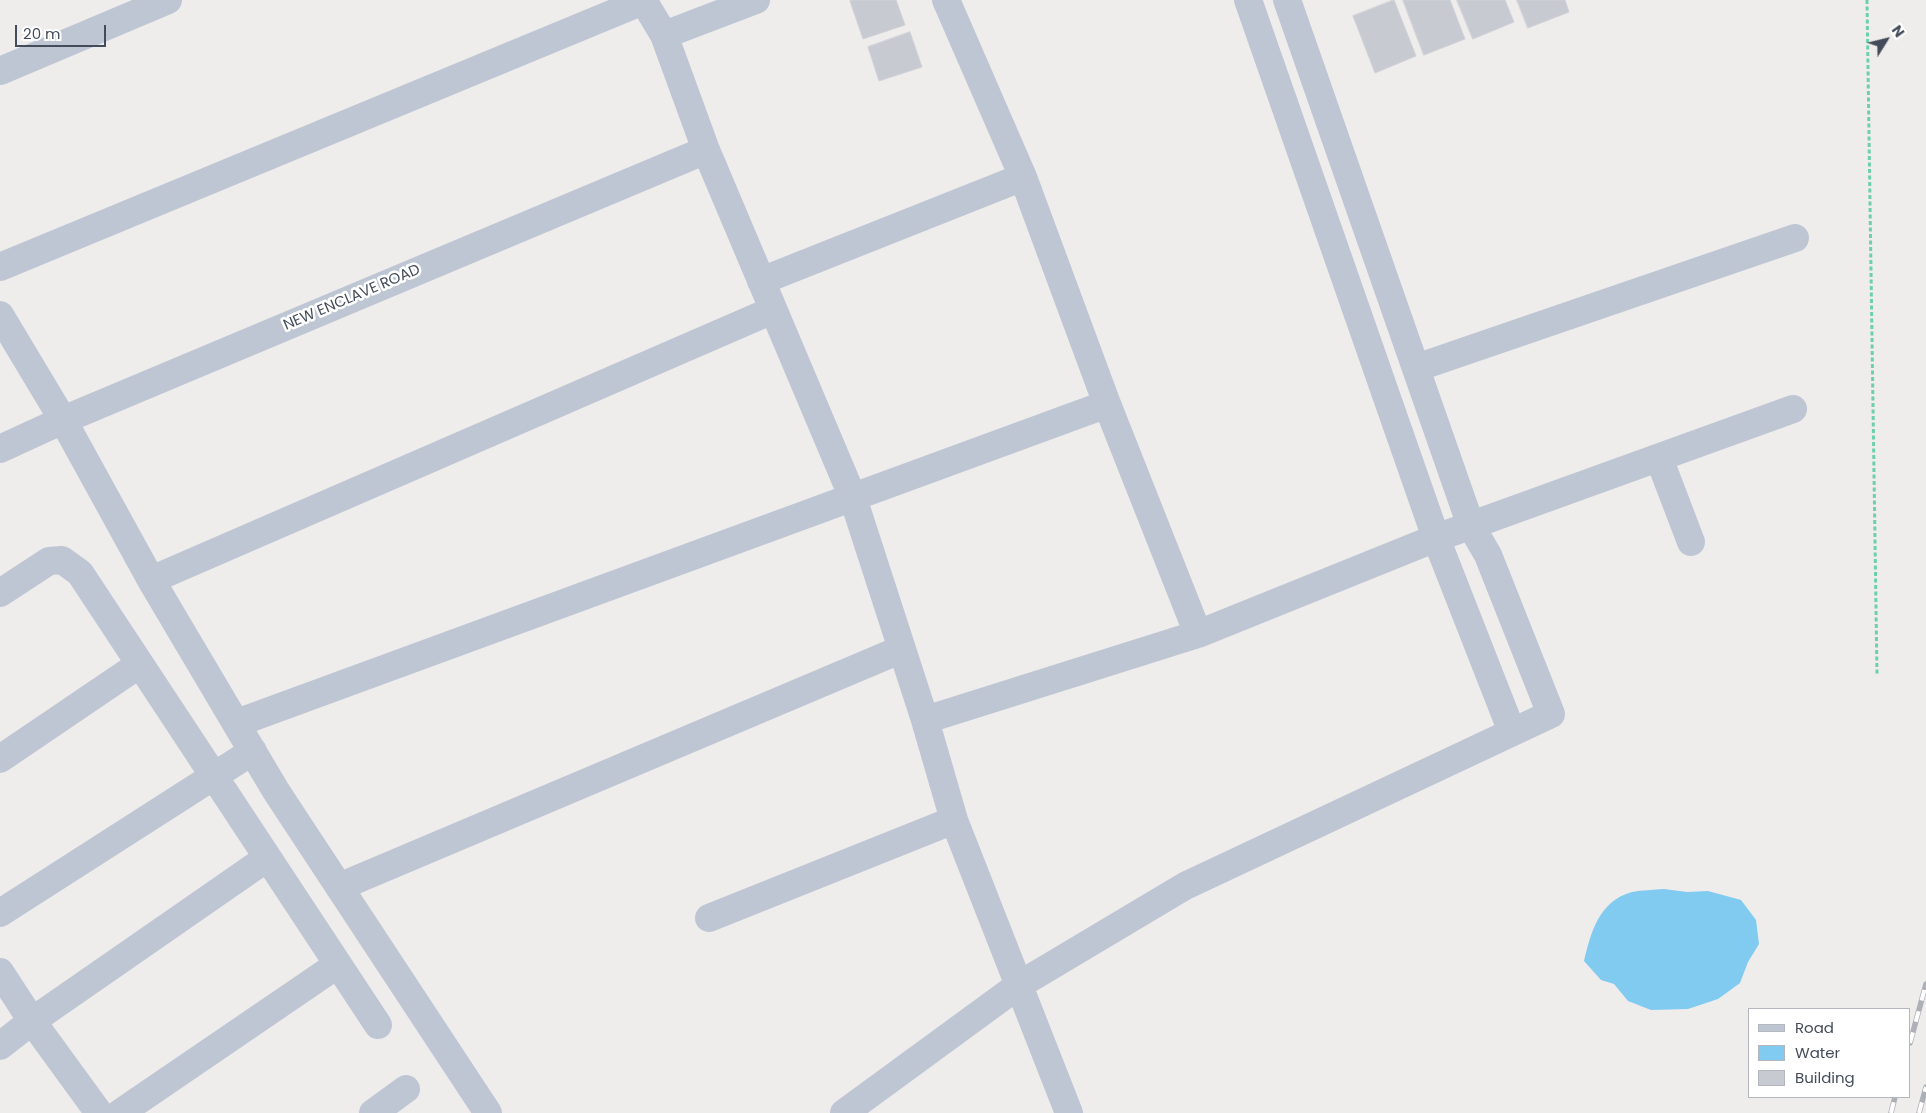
<!DOCTYPE html>
<html>
<head>
<meta charset="utf-8">
<style>
	body { margin:0 }
	#map { position:relative; width:1926px; height:1113px; overflow:hidden; background:#efecec; font-family:Poppins,sans-serif }
	canvas { display:block }
	.legend { position:absolute; left:1748px; top:1008px; width:162px; height:90px; box-sizing:border-box; background:#fff; border:1px solid #b4b7bd; margin:0; padding:6px 9px; list-style:none; font-size:15px; color:#444c5a }
	.legend li { display:flex; align-items:center; gap:10px; height:25px }
	.legend b { width:25px; border:1px solid #b4b7bd }
	.north { position:absolute; left:1861px; top:15px; width:50px; height:50px; -webkit-text-stroke:4px #fff; paint-order:stroke; rotate:54deg; font-size:14px; font-weight:700; line-height:20px; text-align:center; color:#444c5a }
	.north::after { content:''; display:block; margin:auto; width:18px; height:22px; background:#444c5a; clip-path:polygon(50% 0,100% 100%,50% 72%,0 100%) }
	.scale { position:absolute; left:15px; top:25px; width:91px; height:22px; box-sizing:border-box; border:2px solid #444c5a; border-top:0; padding-left:6px; font-size:15px; line-height:18px; white-space:nowrap; color:#444c5a; -webkit-text-stroke:4px #fff; paint-order:stroke }
</style>
</head>
<body>
<div id="map">
<canvas width="1926" height="1113"></canvas>
<ul class="legend">
<li><b style="height:6px;background:#bec6d3"></b>Road</li>
<li><b style="height:14px;background:#81caf0"></b>Water</li>
<li><b style="height:14px;background:#c8cad2"></b>Building</li>
</ul>
<div class="north">N</div>
<div class="scale">20 m</div>
</div>
<script>
const c = document.querySelector('canvas').getContext('2d');
c.lineJoin = 'round';
function fill(path, color) {
  c.fillStyle = color;
  c.fill(path, 'evenodd');
}
function stroke(path, color, width, dash) {
  c.strokeStyle = color;
  c.lineWidth = width;
  c.lineCap = dash ? 'butt' : 'round';
  c.setLineDash(dash || []);
  c.stroke(path);
}
function write(font, color, halo, rows, align = 'center') {
  c.font = font + ' Poppins,sans-serif';
  c.lineWidth = 5;
  c.setLineDash([]);
  c.textBaseline = 'middle';
  c.strokeStyle = halo;
  c.fillStyle = color;
  for (const [text, x, y, turn = 0] of rows) {
    c.save();
    c.translate(x, y);
    c.rotate((+turn || 0) * Math.PI / 180);
    c.textAlign = isNaN(turn) ? turn : align;
    if (halo) c.strokeText(text, 0, 0);
    c.fillText(text, 0, 0);
    c.restore();
  }
}
fill(new Path2D(`
	M 1664,889 L 1687,892 L 1708,891 L 1741,900 L 1756,920 L 1759,944 L 1748,962 L 1740,983 L 1718,999 L 1688,1009 L 1651,1010 L 1628,1001 L 1614,984 L 1601,980 L 1584,961 C 1591,932 1599,901 1632,892 C 1642,890 1654,890 1664,889 Z`), '#81caf0');
const building = new Path2D(`
	M 852,0 L 896,0 L 905,25 L 863,39 L 850,1 Z
	M 1394,0 L 1416,56 L 1375,73 L 1353,16 Z
	M 1403,0 L 1450,0 L 1465,39 L 1424,55 Z
	M 1457,0 L 1505,0 L 1514,22 L 1473,39 Z
	M 1517,0 L 1565,0 L 1569,12 L 1528,28 Z
	M 910,32 L 922,67 L 879,81 L 868,47 Z`);
fill(building, '#c8cad2');
stroke(building, '#d0d1d8', 1);
stroke(new Path2D(`
	M 1867,0 L 1877,675`), '#6dd0ad', 3, [4, 2.5]);
stroke(new Path2D(`
	M 643,0 L 664,35 L 706,150 L 853,498 L 925,720 L 954,820 L 1069,1113
	M 946,0 L 1023,177 L 1107,404 L 1198,634
	M 1248,0 L 1436,538 L 1512,732
	M 664,35 L 756,0
	M 0,71 L 168,0
	M 0,267 L 643,1
	M 761,281 L 1023,177
	M 0,315 L 63,420 L 151,580 L 276,791 L 488,1113
	M 1416,368 L 1795,238
	M 0,449 L 63,420 L 706,150
	M 1659,458 L 1691,542
	M 151,580 L 773,310
	M 0,593 L 49,561 L 62,560 L 80,573 L 378,1025
	M 925,720 L 1198,634 L 1436,538 L 1793,409
	M 237,723 L 1107,404
	M 0,759 L 140,664
	M 339,887 L 902,649
	M 0,913 L 253,751
	M 709,918 L 954,820
	M 0,972 L 32,1021 L 99,1113
	M 0,1046 L 32,1021 L 267,858
	M 120,1113 L 337,965
	M 373,1113 L 406,1089
	M 844,1113 L 1019,985 L 1185,886 L 1551,714 L 1488,555 L 1471,526 L 1287,0`), '#bec6d3', 28);
const rail = new Path2D(`
	M 1910,1043 L 1926,984
	M 1891,1113 L 1895,1097
	M 1919,1113 L 1926,1087`);
stroke(rail, '#aeb0b7', 5.5);
stroke(rail, '#fff', 4, [11]);
write('15px', '#444c5a', '#fff', [
	["NEW ENCLAVE ROAD",352,298,-23]
]);
</script>
</body>
</html>
